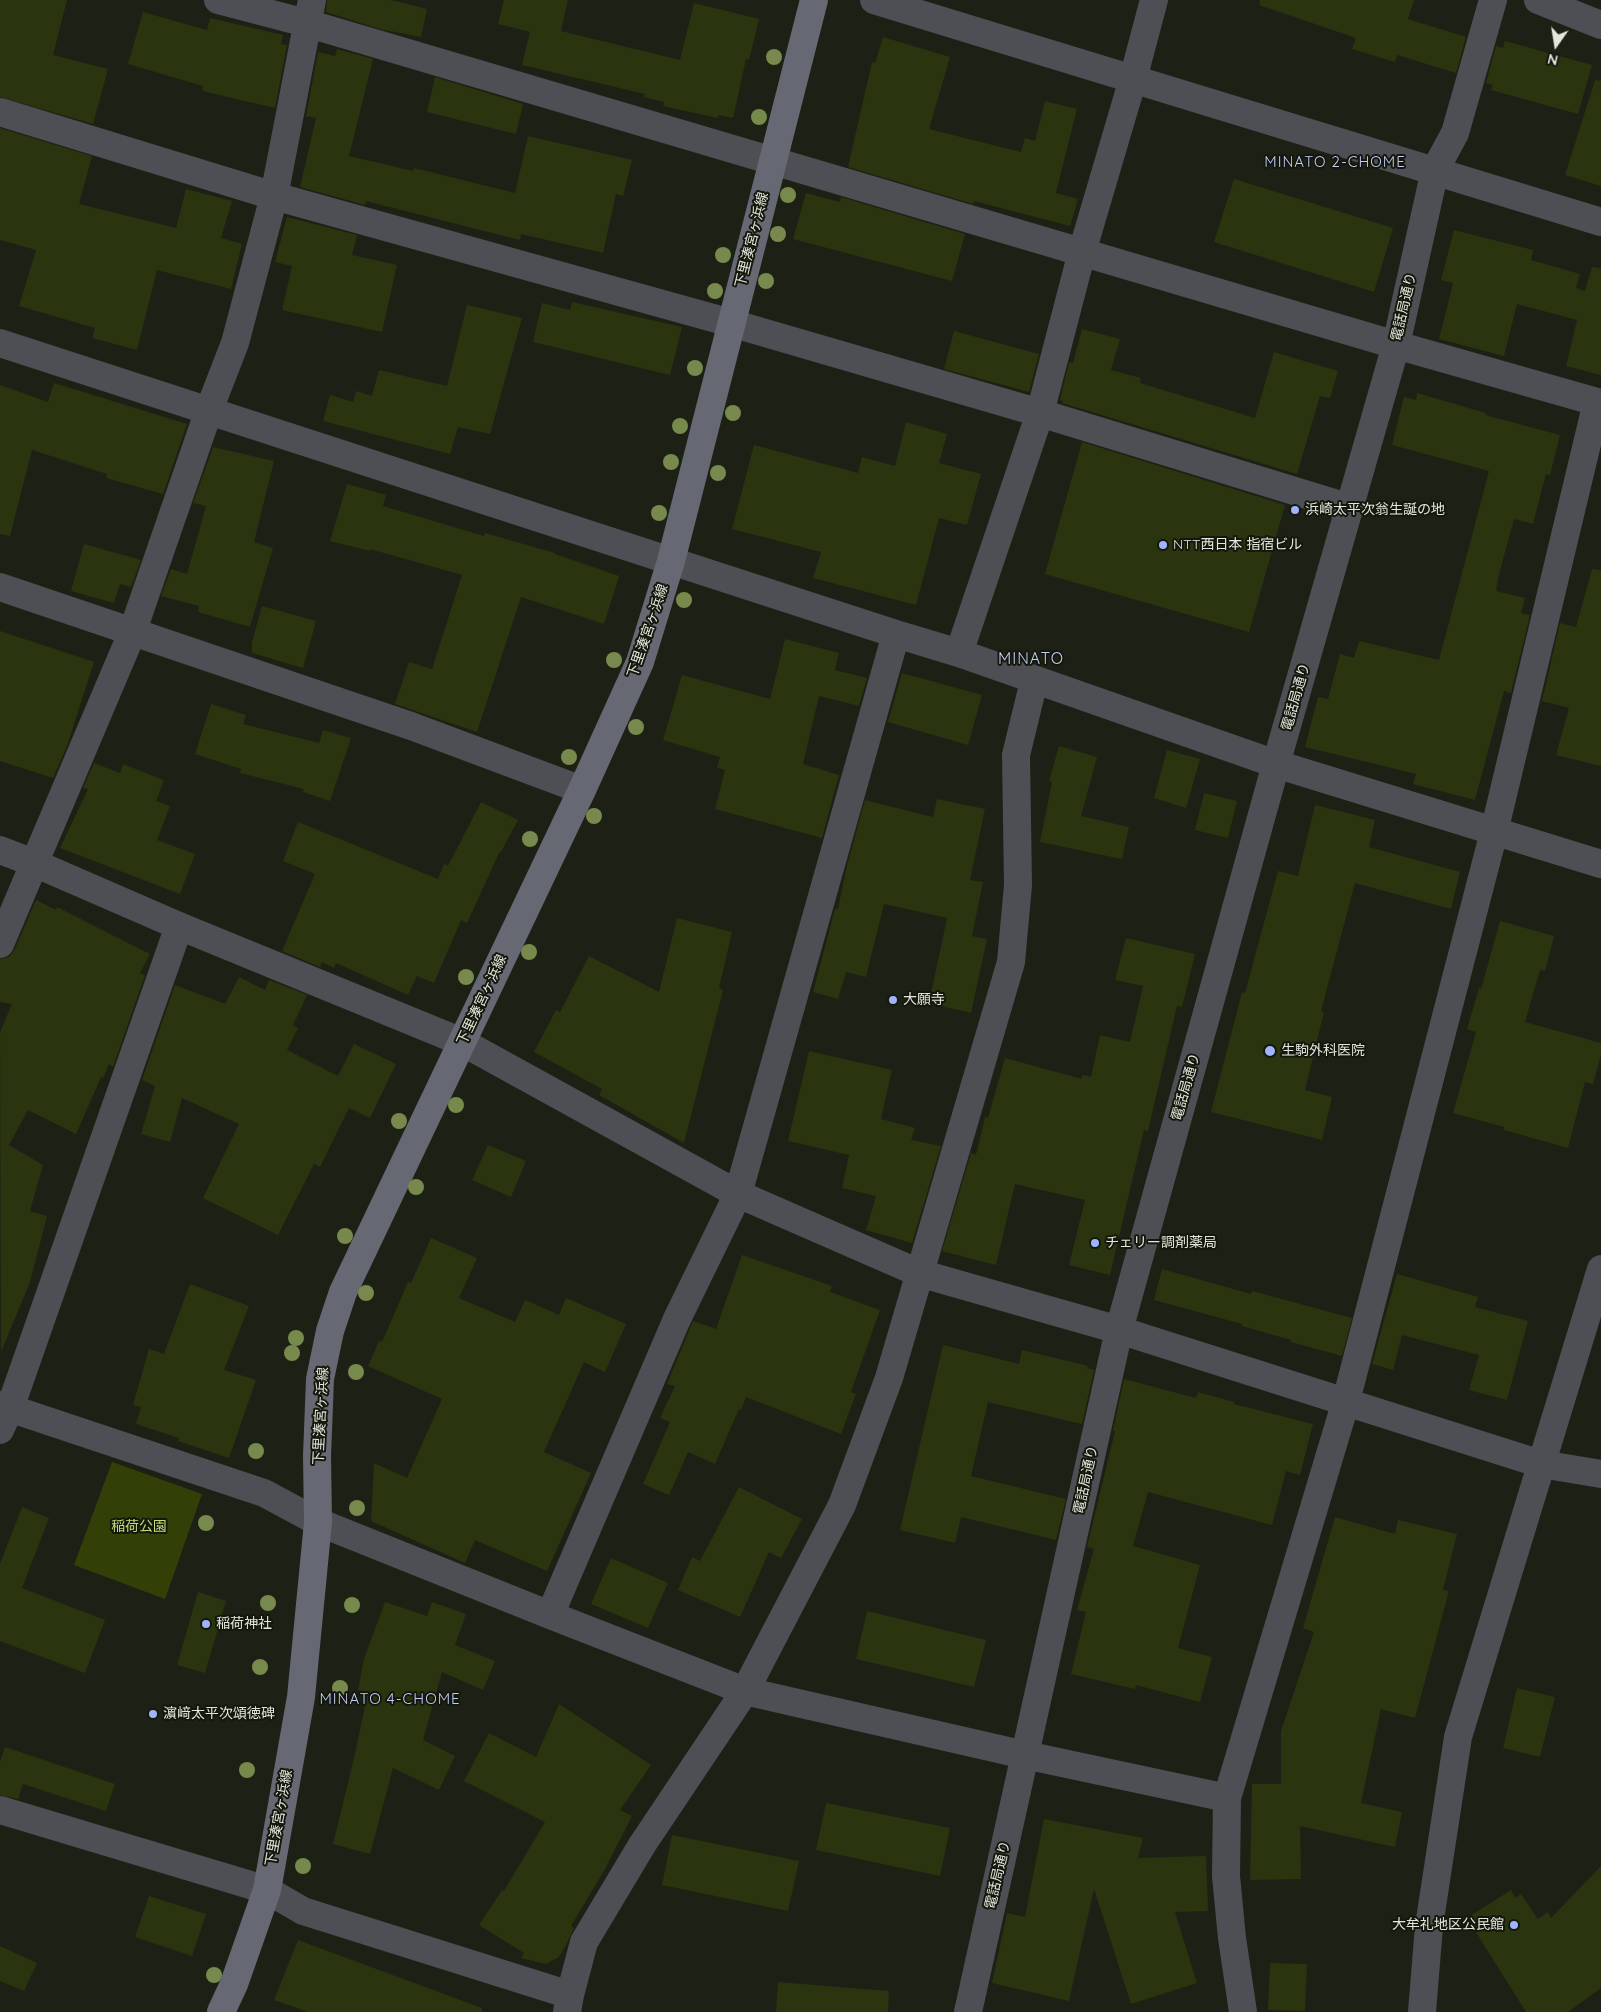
<!DOCTYPE html>
<html>
<head>
<meta charset="utf-8">
<style>
	body { margin:0 }
	#map { position:relative; width:1601px; height:2012px; overflow:hidden; background:#1d2115; font-family:Quicksand,sans-serif }
	canvas { display:block }
	.north { position:absolute; left:1531px; top:20px; width:50px; height:50px; -webkit-text-stroke:4px #14170c; paint-order:stroke; rotate:193deg; font-size:14px; font-weight:700; line-height:20px; text-align:center; color:#e3e6dd }
	.north::after { content:''; display:block; margin:auto; width:18px; height:22px; background:#e3e6dd; clip-path:polygon(50% 0,100% 100%,50% 72%,0 100%) }
</style>
</head>
<body>
<div id="map">
<canvas width="1601" height="2012"></canvas>
<div class="north">N</div>
</div>
<script>
const c = document.querySelector('canvas').getContext('2d');
c.lineJoin = 'round';
function fill(path, color) {
  c.fillStyle = color;
  c.fill(path, 'evenodd');
}
function stroke(path, color, width, dash) {
  c.strokeStyle = color;
  c.lineWidth = width;
  c.lineCap = dash ? 'butt' : 'round';
  c.setLineDash(dash || []);
  c.stroke(path);
}
function write(font, color, halo, rows, align = 'center') {
  c.font = font + ' Quicksand,"Noto Sans JP",sans-serif';
  c.lineWidth = 4;
  c.setLineDash([]);
  c.textBaseline = 'middle';
  c.strokeStyle = halo;
  c.fillStyle = color;
  for (const [text, x, y, turn = 0] of rows) {
    c.save();
    c.translate(x, y);
    c.rotate((+turn || 0) * Math.PI / 180);
    c.textAlign = isNaN(turn) ? turn : align;
    if (halo) c.strokeText(text, 0, 0);
    c.fillText(text, 0, 0);
    c.restore();
  }
}
fill(new Path2D(`
	M 112,1462 L 202,1494 L 165,1599 L 74,1565 Z`), '#324007');
fill(new Path2D(`
	M 0,0 L 67,0 L 53,55 L 108,69 L 93,124 L 0,97 Z
	M 327,0 L 391,0 L 427,9 L 421,37 L 380,29 L 326,12 Z
	M 504,0 L 568,0 L 561,31 L 680,60 L 694,3 L 759,19 L 749,60 L 746,59 L 733,118 L 718,115 L 718,118 L 663,106 L 664,102 L 644,97 L 645,94 L 522,65 L 530,32 L 498,24 Z
	M 1260,0 L 1414,0 L 1408,19 L 1466,37 L 1456,73 L 1397,55 L 1395,62 L 1352,49 L 1356,38 L 1259,5 Z
	M 143,12 L 207,30 L 210,18 L 283,35 L 281,44 L 287,45 L 275,108 L 202,91 L 203,86 L 128,64 Z
	M 883,37 L 950,57 L 929,129 L 1021,152 L 1025,138 L 1035,141 L 1045,101 L 1077,109 L 1056,193 L 1078,199 L 1070,226 L 974,201 L 973,204 L 848,167 L 872,62 L 875,63 Z
	M 1505,41 L 1592,65 L 1578,114 L 1491,90 L 1493,85 L 1486,83 L 1496,46 L 1503,48 Z
	M 337,49 L 373,59 L 349,156 L 413,171 L 414,168 L 515,193 L 528,136 L 632,160 L 623,196 L 616,194 L 603,253 L 521,234 L 520,240 L 366,201 L 365,205 L 300,187 L 316,118 L 306,116 L 318,52 L 335,56 Z
	M 435,77 L 523,104 L 516,134 L 427,112 Z
	M 1595,80 L 1601,81 L 1601,186 L 1565,175 Z
	M 0,128 L 92,156 L 79,204 L 176,228 L 186,189 L 232,201 L 221,238 L 242,244 L 231,289 L 157,270 L 137,350 L 92,338 L 95,328 L 19,306 L 36,250 L 0,240 Z
	M 1234,179 L 1393,228 L 1374,292 L 1214,242 Z
	M 806,193 L 840,202 L 841,197 L 965,234 L 952,281 L 793,239 Z
	M 287,217 L 357,235 L 352,255 L 397,265 L 382,332 L 282,310 L 292,266 L 275,262 Z
	M 1454,230 L 1533,250 L 1531,260 L 1580,274 L 1576,288 L 1585,291 L 1592,267 L 1601,268 L 1601,375 L 1566,366 L 1577,320 L 1517,304 L 1504,356 L 1439,339 L 1453,283 L 1441,280 Z
	M 572,302 L 682,327 L 670,375 L 533,342 L 542,303 L 570,310 Z
	M 467,305 L 522,318 L 490,434 L 458,427 L 450,454 L 323,421 L 330,395 L 353,402 L 356,391 L 372,396 L 379,370 L 447,386 Z
	M 1082,329 L 1120,339 L 1111,370 L 1141,378 L 1140,383 L 1255,418 L 1274,352 L 1338,371 L 1330,398 L 1320,396 L 1297,474 L 1062,403 L 1063,401 L 1060,400 L 1069,362 L 1073,363 Z
	M 954,331 L 1039,354 L 1029,392 L 944,369 Z
	M 54,383 L 187,424 L 163,494 L 106,478 L 107,474 L 32,450 L 10,536 L 0,534 L 0,385 L 48,402 Z
	M 1417,393 L 1486,413 L 1485,415 L 1560,435 L 1550,475 L 1546,474 L 1533,524 L 1514,519 L 1498,578 L 1496,591 L 1525,598 L 1521,613 L 1530,615 L 1511,693 L 1504,691 L 1475,800 L 1413,784 L 1416,774 L 1305,747 L 1318,697 L 1328,699 L 1340,654 L 1354,658 L 1359,641 L 1439,660 L 1489,471 L 1392,445 L 1404,397 L 1416,400 Z
	M 906,422 L 947,434 L 939,463 L 981,474 L 967,525 L 939,518 L 916,605 L 813,578 L 821,552 L 732,529 L 754,445 L 858,473 L 862,457 L 895,466 Z
	M 1082,442 L 1285,505 L 1249,632 L 1045,574 Z
	M 213,447 L 274,461 L 254,542 L 273,548 L 250,627 L 198,612 L 199,606 L 161,596 L 171,569 L 187,574 L 206,506 L 193,503 Z
	M 347,484 L 386,495 L 383,506 L 484,536 L 485,533 L 555,553 L 555,554 L 619,576 L 604,624 L 521,597 L 477,732 L 395,704 L 409,662 L 432,669 L 462,575 L 370,549 L 370,551 L 330,541 Z
	M 84,544 L 141,560 L 131,587 L 120,584 L 114,603 L 71,591 Z
	M 1592,569 L 1601,570 L 1601,766 L 1556,755 L 1569,708 L 1542,701 L 1560,623 L 1576,627 Z
	M 262,606 L 316,621 L 303,668 L 252,653 L 252,642 Z
	M 0,631 L 94,662 L 67,746 L 53,778 L 0,761 Z
	M 785,639 L 839,653 L 835,670 L 867,678 L 859,706 L 819,696 L 803,764 L 839,775 L 822,838 L 715,809 L 725,770 L 717,768 L 720,757 L 663,740 L 682,675 L 770,699 Z
	M 902,673 L 982,695 L 968,745 L 888,722 Z
	M 211,704 L 246,715 L 243,724 L 319,743 L 323,730 L 351,738 L 330,801 L 303,792 L 304,789 L 240,773 L 241,769 L 195,754 Z
	M 1059,746 L 1097,757 L 1081,816 L 1129,827 L 1122,859 L 1040,842 L 1052,782 L 1049,781 Z
	M 1167,750 L 1200,759 L 1186,808 L 1154,798 Z
	M 94,763 L 120,773 L 123,764 L 164,780 L 156,801 L 170,806 L 157,840 L 195,854 L 180,894 L 60,848 L 88,789 L 83,788 Z
	M 1204,793 L 1237,801 L 1228,838 L 1195,830 Z
	M 937,799 L 985,809 L 970,880 L 983,882 L 972,936 L 987,939 L 971,1013 L 929,1003 L 947,918 L 884,904 L 866,977 L 846,972 L 838,999 L 813,992 L 835,909 L 838,909 L 846,870 L 865,800 L 933,817 Z
	M 481,802 L 518,820 L 501,852 L 500,851 L 467,923 L 461,920 L 434,983 L 417,976 L 408,995 L 336,963 L 334,968 L 322,962 L 320,967 L 282,951 L 315,874 L 283,861 L 298,822 L 438,879 L 444,864 L 448,866 Z
	M 1315,805 L 1375,820 L 1369,847 L 1460,872 L 1451,909 L 1355,883 L 1321,1011 L 1324,1012 L 1305,1090 L 1332,1097 L 1322,1140 L 1211,1112 L 1242,992 L 1245,993 L 1278,871 L 1298,876 Z
	M 36,900 L 56,910 L 57,907 L 150,954 L 140,973 L 145,975 L 113,1067 L 109,1064 L 103,1078 L 101,1077 L 76,1134 L 28,1110 L 9,1145 L 43,1165 L 30,1211 L 47,1216 L 30,1282 L 1,1352 L 0,1032 L 12,1004 L 0,1002 L 0,959 L 9,957 L 14,951 Z
	M 677,918 L 732,932 L 719,988 L 723,990 L 684,1143 L 599,1095 L 602,1089 L 534,1052 L 556,1010 L 560,1012 L 589,956 L 659,992 Z
	M 1500,921 L 1554,936 L 1545,971 L 1540,970 L 1525,1022 L 1601,1043 L 1601,1055 L 1593,1084 L 1585,1082 L 1568,1148 L 1504,1130 L 1504,1127 L 1453,1113 L 1476,1032 L 1467,1029 L 1479,988 L 1481,989 Z
	M 1126,938 L 1195,954 L 1182,1007 L 1177,1006 L 1148,1131 L 1144,1130 L 1110,1275 L 1069,1265 L 1085,1200 L 1015,1184 L 996,1265 L 942,1251 L 971,1153 L 976,1155 L 985,1117 L 988,1118 L 1005,1058 L 1082,1079 L 1082,1075 L 1091,1077 L 1100,1035 L 1130,1042 L 1143,986 L 1115,980 Z
	M 239,977 L 265,990 L 269,980 L 307,995 L 293,1025 L 298,1028 L 287,1050 L 338,1076 L 354,1044 L 396,1064 L 370,1118 L 349,1108 L 320,1167 L 314,1164 L 278,1235 L 203,1198 L 239,1124 L 182,1098 L 170,1142 L 141,1134 L 155,1086 L 142,1080 L 175,985 L 225,1004 Z
	M 809,1051 L 892,1070 L 881,1119 L 915,1128 L 911,1140 L 941,1146 L 912,1243 L 866,1230 L 876,1196 L 842,1188 L 849,1155 L 788,1141 Z
	M 488,1145 L 526,1161 L 511,1197 L 472,1180 Z
	M 431,1238 L 477,1258 L 459,1298 L 515,1322 L 525,1300 L 559,1315 L 566,1298 L 626,1324 L 605,1372 L 584,1362 L 544,1452 L 591,1473 L 547,1571 L 475,1540 L 465,1563 L 371,1521 L 374,1463 L 407,1478 L 442,1399 L 368,1366 L 379,1341 L 382,1342 L 408,1282 L 411,1283 Z
	M 742,1255 L 832,1286 L 830,1292 L 880,1310 L 851,1392 L 856,1394 L 841,1434 L 746,1397 L 741,1410 L 739,1409 L 715,1464 L 688,1452 L 669,1495 L 643,1484 L 670,1422 L 660,1418 L 675,1386 L 667,1384 L 693,1321 L 716,1329 Z
	M 1162,1269 L 1251,1294 L 1252,1291 L 1352,1318 L 1342,1356 L 1291,1342 L 1291,1340 L 1242,1326 L 1242,1324 L 1154,1300 Z
	M 1397,1274 L 1478,1297 L 1475,1307 L 1528,1321 L 1507,1400 L 1469,1390 L 1479,1355 L 1402,1335 L 1393,1370 L 1372,1364 Z
	M 190,1284 L 249,1306 L 224,1370 L 256,1380 L 229,1458 L 178,1441 L 179,1438 L 136,1424 L 141,1407 L 133,1405 L 149,1349 L 164,1354 Z
	M 943,1345 L 1019,1364 L 1022,1350 L 1088,1366 L 1087,1368 L 1094,1370 L 1082,1424 L 988,1402 L 971,1476 L 1066,1499 L 1056,1540 L 961,1517 L 955,1543 L 900,1530 Z
	M 1124,1379 L 1196,1398 L 1198,1392 L 1234,1402 L 1234,1404 L 1313,1424 L 1300,1475 L 1286,1471 L 1272,1525 L 1148,1492 L 1133,1546 L 1200,1565 L 1178,1648 L 1212,1657 L 1200,1702 L 1136,1685 L 1135,1689 L 1071,1674 L 1086,1612 L 1077,1610 L 1094,1549 L 1087,1547 L 1115,1431 L 1113,1431 Z
	M 739,1487 L 802,1519 L 781,1558 L 769,1552 L 740,1617 L 678,1590 L 692,1557 L 700,1561 Z
	M 22,1507 L 49,1518 L 22,1588 L 105,1620 L 85,1673 L 0,1641 L 0,1564 Z
	M 1335,1517 L 1395,1534 L 1398,1520 L 1457,1534 L 1443,1590 L 1449,1591 L 1415,1718 L 1381,1709 L 1361,1803 L 1402,1812 L 1395,1847 L 1300,1826 L 1301,1879 L 1250,1880 L 1252,1784 L 1281,1784 L 1281,1731 L 1314,1632 L 1303,1628 Z
	M 611,1558 L 668,1583 L 648,1628 L 591,1604 Z
	M 198,1592 L 226,1601 L 205,1673 L 177,1665 Z
	M 385,1602 L 427,1616 L 432,1602 L 466,1614 L 455,1645 L 495,1661 L 483,1690 L 442,1672 L 423,1740 L 455,1756 L 439,1790 L 393,1768 L 370,1854 L 333,1844 L 354,1758 L 368,1692 L 358,1690 L 364,1659 Z
	M 867,1611 L 986,1640 L 974,1687 L 856,1659 Z
	M 1517,1688 L 1555,1697 L 1540,1757 L 1503,1748 Z
	M 559,1704 L 651,1765 L 620,1810 L 632,1816 L 604,1871 L 571,1926 L 574,1928 L 568,1941 L 559,1957 L 546,1964 L 521,1958 L 524,1953 L 479,1925 L 502,1890 L 504,1891 L 545,1822 L 464,1781 L 489,1733 L 536,1757 Z
	M 5,1747 L 115,1784 L 106,1811 L 23,1784 L 18,1799 L 0,1795 L 0,1762 Z
	M 826,1803 L 950,1828 L 940,1876 L 816,1850 Z
	M 1044,1819 L 1143,1838 L 1138,1858 L 1206,1856 L 1208,1911 L 1175,1912 L 1197,1983 L 1131,2004 L 1094,1889 L 1069,2001 L 992,1983 L 1007,1913 L 1025,1917 Z
	M 672,1835 L 799,1861 L 788,1911 L 662,1885 Z
	M 1601,1866 L 1601,1988 L 1568,2012 L 1526,2012 L 1467,1918 L 1511,1890 L 1515,1898 L 1521,1894 L 1538,1919 L 1548,1912 L 1551,1918 Z
	M 149,1896 L 206,1914 L 192,1956 L 135,1937 Z
	M 298,1940 L 482,2008 L 482,2012 L 308,2012 L 274,2000 Z
	M 0,1946 L 37,1963 L 24,1991 L 0,1981 Z
	M 1270,1963 L 1307,1964 L 1305,2011 L 1268,2010 Z
	M 778,1982 L 889,1991 L 888,2012 L 776,2012 Z`), '#2a340e');
stroke(new Path2D(`
	M 218,0 L 306,23 L 1396,345 L 1597,402 L 1494,832 L 1346,1401 L 1227,1798 L 1226,1876 L 1232,1938 L 1243,2012
	M 1538,0 L 1601,25
	M 0,112 L 274,196 L 731,323 L 1040,413 L 1350,508
	M 0,343 L 896,634 L 959,653 L 1276,764 L 1601,864
	M 0,587 L 411,726 L 582,790
	M 959,653 L 1040,413 L 1082,252 L 1133,79 L 1154,0
	M 0,850 L 34,863 L 179,926 L 462,1042 L 738,1194 L 919,1273 L 1119,1330 L 1541,1464 L 1601,1474
	M 0,944 L 132,633 L 209,410 L 235,343 L 274,196 L 312,0
	M 0,1405 L 264,1493 L 318,1522 L 550,1615 L 745,1691 L 1025,1755 L 1227,1798
	M 0,1430 L 10,1408 L 179,926
	M 550,1615 L 677,1319 L 738,1194 L 896,634
	M 0,1810 L 267,1890 L 303,1911 L 570,1995
	M 567,2012 L 570,1995 L 584,1942 L 642,1845 L 745,1691 L 842,1505 L 889,1378 L 1011,962 L 1018,885 L 1016,755 L 1034,681
	M 968,2012 L 1119,1330 L 1276,764 L 1396,345 L 1435,170 L 1455,133 L 1493,0`), '#4d4f55', 28);
stroke(new Path2D(`
	M 874,0 L 1601,222
	M 1422,2012 L 1429,1926 L 1458,1737 L 1601,1269`), '#4d4f55', 28);
stroke(new Path2D(`
	M 221,2012 L 234,1984 L 267,1890 L 301,1697 L 318,1522 L 317,1456 L 320,1379 L 330,1331 L 343,1292 L 582,790 L 640,662 L 671,561 L 814,0`), '#666973', 28);
c.fillStyle = '#77894c';
for (const [x, y] of [
	[774,57],
	[759,117],
	[788,195],
	[778,234],
	[723,255],
	[766,281],
	[715,291],
	[695,368],
	[733,413],
	[680,426],
	[671,462],
	[718,473],
	[659,513],
	[684,600],
	[614,660],
	[636,727],
	[569,757],
	[594,816],
	[530,839],
	[529,952],
	[466,977],
	[456,1105],
	[399,1121],
	[416,1187],
	[345,1236],
	[366,1293],
	[296,1338],
	[292,1353],
	[356,1372],
	[256,1451],
	[357,1508],
	[206,1523],
	[268,1603],
	[352,1605],
	[260,1667],
	[340,1688],
	[247,1770],
	[303,1866],
	[214,1975]
]) {
  c.beginPath();
  c.arc(x, y, 8, 0, 2 * Math.PI);
  c.fill();
}
for (const [x, y, r, color] of [
	[1295,510,5,"#a0b3fd"],
	[1163,545,5,"#a0b3fd"],
	[893,1000,5,"#a0b3fd"],
	[1270,1051,6,"#a0b3fd"],
	[1095,1243,5,"#a0b3fd"],
	[206,1624,5,"#a0b3fd"],
	[153,1714,5,"#a0b3fd"],
	[1514,1925,5,"#a0b3fd"]
]) {
  const dot = new Path2D();
  dot.arc(x, y, r, 0, 2 * Math.PI);
  c.fillStyle = color;
  c.fill(dot);
  stroke(dot, '#14170c', 2);
}
write('14px', '#e3e6dd', '#14170c', [
	["下里湊宮ヶ浜線",752,240,-76],
	["電話局通り",1404,307,-77],
	["下里湊宮ヶ浜線",648,631,-71],
	["電話局通り",1296,697,-74],
	["下里湊宮ヶ浜線",482,1000,-65],
	["電話局通り",1186,1087,-74],
	["下里湊宮ヶ浜線",321,1416,-87],
	["電話局通り",1086,1480,-78],
	["下里湊宮ヶ浜線",279,1818,-80],
	["電話局通り",998,1875,-77]
]);
write('14px', '#e3e6dd', '#14170c', [
	["浜崎太平次翁生誕の地",1305,510],
	["NTT西日本 指宿ビル",1173,545],
	["大願寺",903,1000],
	["生駒外科医院",1281,1051],
	["チェリー調剤薬局",1105,1243],
	["稲荷神社",216,1624],
	["濵﨑太平次頌徳碑",163,1714],
	["大牟礼地区公民館",1504,1925,"right"]
], 'left');
write('14px', '#c1de79', '#14170c', [
	["稲荷公園",139,1527]
]);
c.letterSpacing = '1px';
write('15px', '#c2cdf7', '#14170c', [
	["MINATO 2-CHOME",1335,162],
	["MINATO 4-CHOME",390,1699]
]);
c.letterSpacing = '0px';
c.letterSpacing = '1px';
write('16px', '#c2cdf7', '#14170c', [
	["MINATO",1031,659]
]);
c.letterSpacing = '0px';
</script>
</body>
</html>
